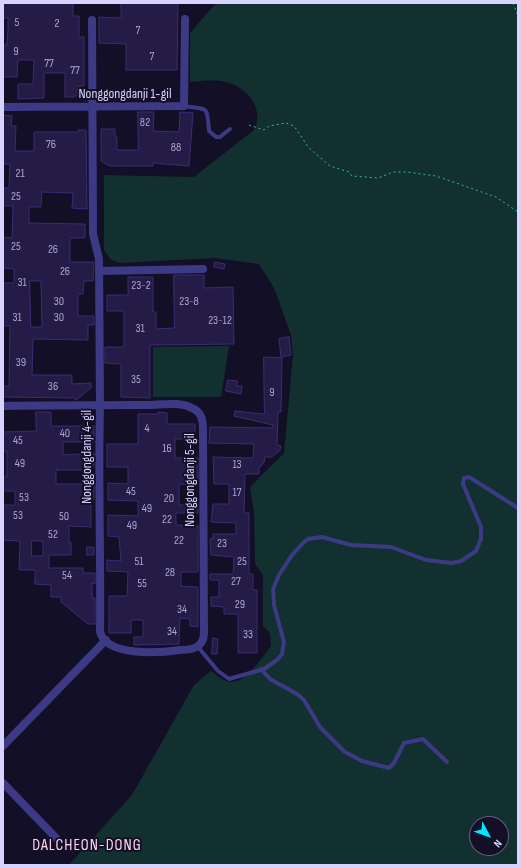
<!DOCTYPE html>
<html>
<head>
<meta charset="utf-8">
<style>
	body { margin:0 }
	#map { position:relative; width:521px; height:868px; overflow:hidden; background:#130f26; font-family:"Sofia Sans Condensed",sans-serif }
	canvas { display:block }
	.frame { position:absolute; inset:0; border:4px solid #d9d4ff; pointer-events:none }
	.north { position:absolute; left:469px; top:816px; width:40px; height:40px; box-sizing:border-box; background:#130f26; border:1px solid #625e7d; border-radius:50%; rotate:131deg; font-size:11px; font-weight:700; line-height:16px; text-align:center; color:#d9d4ff }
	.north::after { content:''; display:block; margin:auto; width:14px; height:18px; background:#00e5ff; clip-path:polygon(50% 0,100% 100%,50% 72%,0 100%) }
</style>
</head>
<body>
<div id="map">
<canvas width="521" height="868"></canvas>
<div class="frame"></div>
<div class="north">N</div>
</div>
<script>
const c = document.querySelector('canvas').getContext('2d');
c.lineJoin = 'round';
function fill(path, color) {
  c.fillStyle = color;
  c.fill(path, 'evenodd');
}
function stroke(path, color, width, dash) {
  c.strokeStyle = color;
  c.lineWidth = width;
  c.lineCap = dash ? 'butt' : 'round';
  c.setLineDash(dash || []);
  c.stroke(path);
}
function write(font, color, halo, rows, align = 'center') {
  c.font = font + ' "Sofia Sans Condensed",sans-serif';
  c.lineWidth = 4;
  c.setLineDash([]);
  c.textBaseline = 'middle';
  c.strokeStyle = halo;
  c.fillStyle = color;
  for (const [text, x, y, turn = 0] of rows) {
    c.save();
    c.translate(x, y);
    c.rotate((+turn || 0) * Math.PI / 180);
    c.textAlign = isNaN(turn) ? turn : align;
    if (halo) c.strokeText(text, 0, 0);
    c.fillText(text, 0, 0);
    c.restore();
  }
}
fill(new Path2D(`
	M 216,3 L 518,3 L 518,865 L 69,865 L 132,795 L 194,685 L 211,671 C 215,674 220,678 224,680 C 243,690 261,658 271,646 L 270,633 L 263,626 L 263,575 L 255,564 L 254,512 L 250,487 L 284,453 L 293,355 L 291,335 L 274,288 L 259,264 L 214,258 L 120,263 L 111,260 L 104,250 L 104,175 L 194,177 L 254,130 C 266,108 244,83 221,81 C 211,80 200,81 190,82 L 190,33 ZM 477,824 L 501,824 L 501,848 L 477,848 Z
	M 229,346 L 221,397 L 153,397 L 153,347 Z`), '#12302f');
const building = new Path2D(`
	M 3,3 L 73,3 L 73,16 L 79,16 L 79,37 L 84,37 L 84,86 L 78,86 L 78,95 L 74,97 L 65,97 L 65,73 L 44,73 L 44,98 L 18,99 L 18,84 L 33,84 L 34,60 L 18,60 L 17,77 L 3,77 L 3,45 L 7,45 L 8,30 L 8,18 L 3,18 Z
	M 121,3 L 178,3 L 177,70 L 126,70 L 126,44 L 99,43 L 99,17 L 121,18 Z
	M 120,90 L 138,90 L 138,99 L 120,99 Z
	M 138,112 L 154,112 L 153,131 L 179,132 L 180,112 L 193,113 L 189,166 L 153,163 L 153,166 L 110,166 L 101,161 L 101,129 L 115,129 L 115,137 L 117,137 L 117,150 L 138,150 Z
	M 3,115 L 12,116 L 11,126 L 16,126 L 15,151 L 34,151 L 34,132 L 78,132 L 78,130 L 86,130 L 87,209 L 72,208 L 73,193 L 42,192 L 41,207 L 29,207 L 29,223 L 85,224 L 85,238 L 70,238 L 70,262 L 94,262 L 93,281 L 84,281 L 83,294 L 78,294 L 78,316 L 94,316 L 94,325 L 88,325 L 88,340 L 33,339 L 32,375 L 72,375 L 72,384 L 91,383 L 91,388 L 76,400 L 74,398 L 3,397 L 3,386 L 9,386 L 10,326 L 3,326 L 3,283 L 14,283 L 14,269 L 3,268 L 3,237 L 12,238 L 13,206 L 3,206 L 3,188 L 9,188 L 10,164 L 3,164 ZM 30,281 L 41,281 L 42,327 L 31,327 Z
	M 215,262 L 225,264 L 224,269 L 214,267 Z
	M 174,275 L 204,275 L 204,288 L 233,287 L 234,344 L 150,345 L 150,398 L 121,397 L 121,364 L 105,363 L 105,347 L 124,347 L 124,311 L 107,311 L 107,295 L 128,295 L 128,277 L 153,277 L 153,312 L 156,312 L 156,329 L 174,328 Z
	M 289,337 L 291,355 L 281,357 L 279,339 Z
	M 264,357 L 282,358 L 281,412 L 278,412 L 277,445 L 281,446 L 280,450 L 272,457 L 265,457 L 264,463 L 259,468 L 259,474 L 245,474 L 244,513 L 249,513 L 249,574 L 253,574 L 253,590 L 257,590 L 257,653 L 238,653 L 238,614 L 224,614 L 224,607 L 211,606 L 211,597 L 219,597 L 219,580 L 210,580 L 210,574 L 233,574 L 234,557 L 211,555 L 210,539 L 213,539 L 213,534 L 236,534 L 236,523 L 211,522 L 213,504 L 229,504 L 229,484 L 214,484 L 213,457 L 253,458 L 254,444 L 209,443 L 210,427 L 272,428 L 273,425 L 234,416 L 235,411 L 264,414 Z
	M 228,380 L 237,381 L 237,386 L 242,386 L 241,394 L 226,391 Z
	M 36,412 L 51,412 L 51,426 L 94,426 L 94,442 L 63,442 L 63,455 L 94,453 L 94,466 L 85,466 L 85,470 L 56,470 L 56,484 L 94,484 L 94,498 L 91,498 L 91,527 L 69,526 L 69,542 L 71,542 L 71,555 L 49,555 L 49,568 L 83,568 L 83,573 L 95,573 L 95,584 L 92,583 L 92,598 L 95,598 L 95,624 L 88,624 L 61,602 L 61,597 L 51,597 L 51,585 L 35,584 L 35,570 L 19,570 L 20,541 L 3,540 L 3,505 L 15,505 L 15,491 L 3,491 L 3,477 L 7,477 L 7,451 L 3,451 L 3,432 L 36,431 ZM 32,541 L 43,541 L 43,556 L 32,556 Z
	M 158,412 L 167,413 L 167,424 L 195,424 L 195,439 L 175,439 L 175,458 L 198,458 L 198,485 L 179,484 L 179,505 L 198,505 L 198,513 L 176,513 L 176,525 L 198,526 L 198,572 L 181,572 L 181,586 L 198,587 L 198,627 L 190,626 L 190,619 L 180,618 L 179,644 L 134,645 L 134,637 L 143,637 L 143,620 L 131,620 L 131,633 L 109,633 L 109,596 L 127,596 L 128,572 L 107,571 L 107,560 L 121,561 L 119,537 L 108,536 L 108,515 L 138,516 L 138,501 L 108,500 L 108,483 L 128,484 L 128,467 L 107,467 L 107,444 L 138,444 L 138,414 L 158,414 Z
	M 87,547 L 94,547 L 94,555 L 87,555 Z
	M 213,638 L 218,639 L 217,654 L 212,654 Z`);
fill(building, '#241b47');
stroke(building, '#3b2d73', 1);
stroke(new Path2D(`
	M 513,3 L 518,16
	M 249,125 L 264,130 L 269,126 L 286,123 L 294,126 L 309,148 L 330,166 L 349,172 L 352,176 L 378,178 L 393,172 L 407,172 L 436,176 L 496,197 L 518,212`), '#2fb8b0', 1, [2, 3]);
stroke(new Path2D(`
	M 184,106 C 208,110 207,104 209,131 L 216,137 L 220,137 L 230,129
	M 198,647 L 218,671 L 229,679 L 264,669 L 277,660 L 282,654 L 284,642 L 274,605 L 273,589 L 279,575 L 292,555 L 303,543 L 308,539 L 322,537 L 351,545 L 391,547 L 426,560 L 452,563 L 461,561 L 476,551 L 481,539 L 481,527 L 463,484 L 464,478 L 469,477 L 518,508
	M 261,669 L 270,679 L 297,694 L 304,700 L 320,727 L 345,752 L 362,761 L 389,768 L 394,763 L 404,743 L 423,739 L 447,762`), '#3d3a85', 4);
stroke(new Path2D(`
	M 3,107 L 184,106 L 185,19
	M 99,271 L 203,269
	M 3,406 C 51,405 99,405 147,405 C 160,405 180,401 192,408 C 202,412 203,421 203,431 L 204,633 C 204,638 202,643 198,646 C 193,650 185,650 180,650 C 160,653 107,657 100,632 C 101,556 98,481 100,405 L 99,259 L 93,234 L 92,20
	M 3,746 L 106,640
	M 3,783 L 58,840`), '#3d3a85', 8);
write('12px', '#aca6d1', null, [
	["5",17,23],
	["2",57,24],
	["7",138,31],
	["9",16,52],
	["7",152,57],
	["77",49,64],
	["77",75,71],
	["82",145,123],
	["76",51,145],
	["88",176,148],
	["21",20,174],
	["25",16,197],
	["25",16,247],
	["26",53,250],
	["26",65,272],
	["31",22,283],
	["23-2",141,286],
	["30",59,302],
	["23-8",189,302],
	["31",17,318],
	["30",59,318],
	["23-12",220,321],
	["31",140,329],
	["39",21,363],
	["35",136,380],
	["36",53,387],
	["9",272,393],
	["4",147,429],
	["40",65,434],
	["45",18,441],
	["16",167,449],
	["49",20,464],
	["13",237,465],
	["45",131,492],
	["17",237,493],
	["53",24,498],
	["20",169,499],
	["49",147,509],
	["53",18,516],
	["50",64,517],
	["22",167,520],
	["49",132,526],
	["52",53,535],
	["22",179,541],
	["23",222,544],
	["51",139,562],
	["25",242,562],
	["28",170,573],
	["54",67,576],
	["27",236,582],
	["55",142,584],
	["29",240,605],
	["34",182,610],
	["34",172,632],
	["33",248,635]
]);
write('14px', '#d9d4ff', '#130f26', [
	["Nonggongdanji 1-gil",125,94],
	["Nonggongdanji 4-gil",87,457,-90],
	["Nonggongdanji 5-gil",190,480,-90]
]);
c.letterSpacing = '1px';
write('16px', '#ffd6f0', '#130f26', [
	["DALCHEON-DONG",87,846]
]);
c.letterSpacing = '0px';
</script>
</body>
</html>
